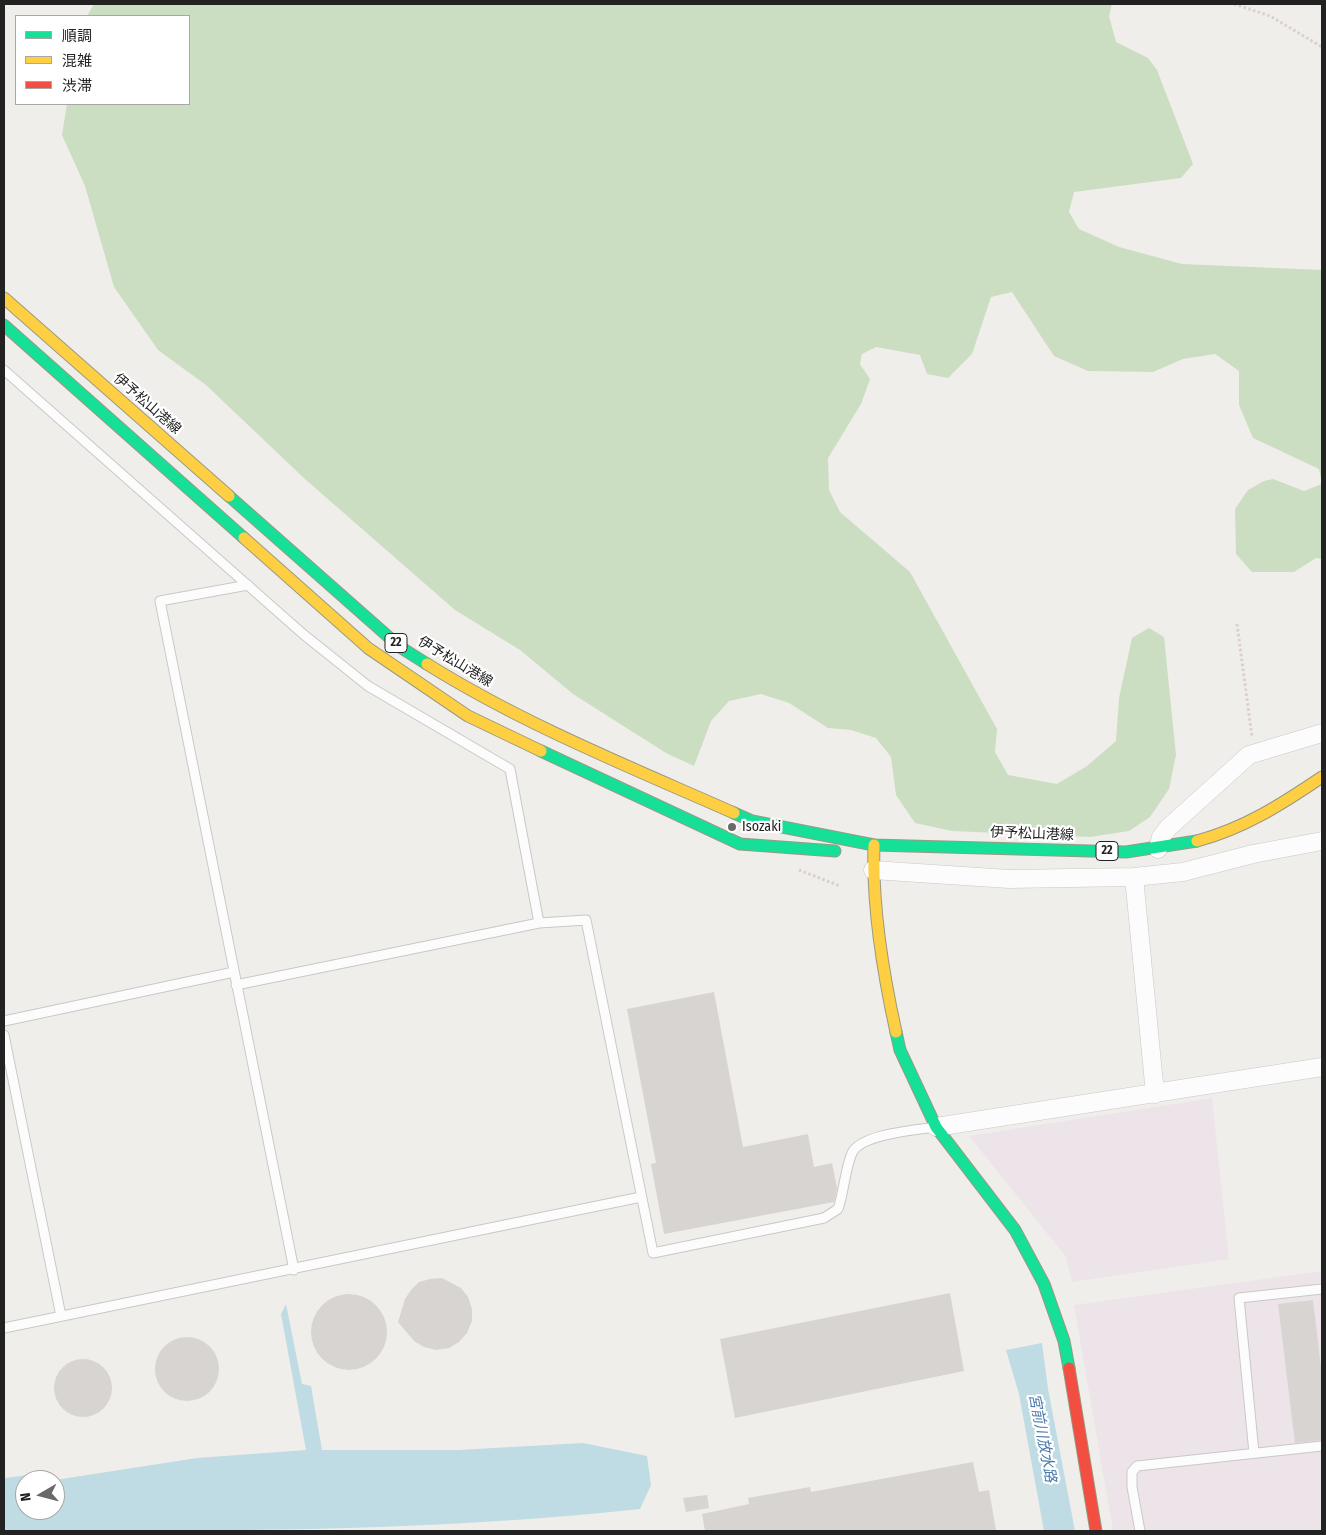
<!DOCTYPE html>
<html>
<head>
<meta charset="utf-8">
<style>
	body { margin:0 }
	#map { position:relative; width:1326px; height:1535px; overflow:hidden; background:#f0eeeb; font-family:"Fira Sans Condensed","Noto Sans JP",sans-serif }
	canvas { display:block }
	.frame { position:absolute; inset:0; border:5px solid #222; pointer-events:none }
	.legend { position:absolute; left:15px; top:15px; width:175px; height:90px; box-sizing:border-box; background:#fff; border:1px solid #a7a7a7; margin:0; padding:6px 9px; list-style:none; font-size:15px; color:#222 }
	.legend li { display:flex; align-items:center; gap:10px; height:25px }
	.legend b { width:25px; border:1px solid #a7a7a7 }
	.north { position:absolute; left:15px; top:1470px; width:50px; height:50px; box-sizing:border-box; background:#fff; border:1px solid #a7a7a7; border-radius:50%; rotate:262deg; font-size:14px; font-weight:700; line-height:20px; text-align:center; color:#222 }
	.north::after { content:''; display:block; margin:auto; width:18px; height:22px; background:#6a6968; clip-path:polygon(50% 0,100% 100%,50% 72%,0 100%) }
</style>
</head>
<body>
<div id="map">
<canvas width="1326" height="1535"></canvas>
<div class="frame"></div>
<ul class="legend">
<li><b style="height:6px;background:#16e098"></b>順調</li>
<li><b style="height:6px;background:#ffcf43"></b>混雑</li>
<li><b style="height:6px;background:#f24e42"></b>渋滞</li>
</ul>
<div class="north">N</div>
</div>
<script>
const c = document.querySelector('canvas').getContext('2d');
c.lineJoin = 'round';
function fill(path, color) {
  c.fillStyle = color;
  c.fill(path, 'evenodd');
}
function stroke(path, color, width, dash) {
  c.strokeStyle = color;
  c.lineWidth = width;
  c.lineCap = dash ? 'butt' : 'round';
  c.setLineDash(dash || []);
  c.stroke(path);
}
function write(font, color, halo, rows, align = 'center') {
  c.font = font + ' "Fira Sans Condensed","Noto Sans JP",sans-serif';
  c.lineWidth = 4.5;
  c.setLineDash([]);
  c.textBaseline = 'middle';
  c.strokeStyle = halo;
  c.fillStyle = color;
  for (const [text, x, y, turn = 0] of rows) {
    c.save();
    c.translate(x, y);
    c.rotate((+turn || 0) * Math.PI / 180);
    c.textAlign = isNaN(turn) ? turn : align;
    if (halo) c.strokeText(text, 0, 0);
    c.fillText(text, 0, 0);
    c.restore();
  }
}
fill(new Path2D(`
	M 1212,1098 L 1229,1259 L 1072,1282 L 1066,1257 L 969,1136 Z
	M 1322,1271 L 1322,1531 L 1113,1531 L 1074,1305 Z`), '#ede4e9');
fill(new Path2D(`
	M 94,4 L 1112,4 L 1109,16 L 1116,42 L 1148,58 L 1157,70 L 1193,164 L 1181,178 L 1074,192 L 1069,212 L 1079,229 L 1119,247 L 1182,264 L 1322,270 L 1322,559 L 1316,558 L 1294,572 L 1252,572 L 1236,554 L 1235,509 L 1248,490 L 1264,481 L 1273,479 L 1304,491 L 1322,484 L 1319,469 L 1253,438 L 1239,405 L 1239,371 L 1215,354 L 1183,359 L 1153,372 L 1088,371 L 1054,356 L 1012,292 L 991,297 L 972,354 L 948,378 L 927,374 L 920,355 L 876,347 L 862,354 L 860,364 L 870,379 L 861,404 L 828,458 L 829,490 L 840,512 L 910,572 L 997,729 L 995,752 L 1008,775 L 1057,784 L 1087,766 L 1116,741 L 1119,698 L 1132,638 L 1149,628 L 1164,637 L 1176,755 L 1169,789 L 1150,817 L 1129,831 L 1090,837 L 952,831 L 915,823 L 896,795 L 891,757 L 876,738 L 851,730 L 828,728 L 789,703 L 761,694 L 729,701 L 711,721 L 694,766 L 666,753 L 573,694 L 520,650 L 455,610 L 306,480 L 206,385 L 158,350 L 114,287 L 85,186 L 62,135 L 67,104 L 189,104 L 189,16 L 87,16 Z`), '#cbdec1');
fill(new Path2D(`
	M 286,1304 L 302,1384 L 311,1386 L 322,1450 L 458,1450 L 583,1443 L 647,1456 L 651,1485 L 640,1509 C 429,1532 216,1531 4,1531 L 4,1478 L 45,1473 L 46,1480 L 25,1480 L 25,1510 L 55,1510 L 55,1480 L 197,1458 L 306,1450 L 281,1314 Z
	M 1042,1343 L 1048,1389 L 1075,1531 L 1044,1531 L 1019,1394 L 1006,1350 Z`), '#bfdbe3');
fill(new Path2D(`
	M 714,992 L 743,1147 L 808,1134 L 814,1167 L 832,1163 L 837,1188 L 836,1194 L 834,1202 L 664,1234 L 651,1164 L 656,1163 L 627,1009 Z
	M 442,1278 L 461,1288 L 468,1297 L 472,1309 L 472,1321 L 467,1333 L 459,1342 L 449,1348 L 436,1350 L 424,1347 L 414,1341 L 398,1322 L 405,1299 L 411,1290 L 419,1282 L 430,1279 Z
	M 950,1293 L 964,1371 L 735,1418 L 720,1339 Z
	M311 1332a38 38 0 1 1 76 0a38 38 0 1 1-76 0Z
	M 1313,1300 L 1322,1376 L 1322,1440 L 1295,1443 L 1278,1304 Z
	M155 1369a32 32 0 1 1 64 0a32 32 0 1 1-64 0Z
	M54 1388a29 29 0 1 1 58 0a29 29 0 1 1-58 0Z
	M 973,1462 L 979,1492 L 989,1490 L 996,1530 L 705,1531 L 702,1514 L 749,1504 L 748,1498 L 810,1487 L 811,1492 Z
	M 707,1495 L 709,1508 L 686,1512 L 683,1498 Z`), '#d7d4d2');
const lane = new Path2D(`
	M 4,370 L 303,634 L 368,686 L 510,769 L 539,923
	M 248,585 L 160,601 L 294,1270
	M 236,985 L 539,923 L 586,920 L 653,1253 L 824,1218 L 838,1209 C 844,1192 845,1169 852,1153 C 861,1134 916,1130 936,1127
	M 4,1021 L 234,972
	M 4,1035 L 61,1316
	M 4,1328 L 641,1197
	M 1254,1453 L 1239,1298 L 1322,1289
	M 1140,1531 L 1132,1487 L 1132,1472 L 1137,1466 L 1322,1446`);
const street = new Path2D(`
	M 1158,849 L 1161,837 L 1168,828 L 1249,755 L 1322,733
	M 873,870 L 1009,879 L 1134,877 L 1183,872 L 1253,854 L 1322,841
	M 1134,877 L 1155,1094
	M 936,1127 L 1322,1067`);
const fast = new Path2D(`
	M 4,325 L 244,538
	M 229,496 L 400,647 L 427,664
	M 541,751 L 740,844 L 835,851
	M 734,813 L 752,821 L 874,845 L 1126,852 L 1197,841
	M 896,1032 L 900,1050 L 936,1127 L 1015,1230 L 1044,1284 L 1064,1341 L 1069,1368`);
const slow = new Path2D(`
	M 4,298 L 229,496
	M 244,538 L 368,648 L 468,716 L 541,751
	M 427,664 C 523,724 630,767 734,813
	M 1197,841 C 1245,828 1282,804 1322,777
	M 874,845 C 872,905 883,973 896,1032`);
const jam = new Path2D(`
	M 1069,1368 L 1096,1531`);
stroke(lane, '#c9c8c7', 11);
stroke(street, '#c9c8c7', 19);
stroke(fast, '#999a82', 13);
stroke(slow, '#999a82', 13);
stroke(jam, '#999a82', 13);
stroke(new Path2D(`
	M 1234,4 L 1270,16 L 1322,47
	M 1237,624 L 1252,737
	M 799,870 L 840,886`), '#dccecd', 3, [2.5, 2.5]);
stroke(lane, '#fdfcfc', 9);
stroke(street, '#fdfcfc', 18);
stroke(fast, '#16e098', 11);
stroke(slow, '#ffcf43', 11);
stroke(jam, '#f24e42', 11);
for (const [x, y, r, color] of [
	[732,827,5,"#6a6968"]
]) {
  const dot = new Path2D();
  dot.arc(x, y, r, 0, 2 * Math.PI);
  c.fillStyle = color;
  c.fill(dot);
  stroke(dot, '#fff', 2);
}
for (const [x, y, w] of [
	[396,643,22],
	[1107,851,22]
]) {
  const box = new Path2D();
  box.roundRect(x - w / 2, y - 9.5, w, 19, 4);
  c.fillStyle = '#fff';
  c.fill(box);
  stroke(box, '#222', 1);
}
write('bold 12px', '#222', null, [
	["22",396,643],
	["22",1107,851]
]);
write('14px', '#222', '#fff', [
	["伊予松山港線",147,404,41],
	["伊予松山港線",455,662,31],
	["伊予松山港線",1032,834,2]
]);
write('14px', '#222', '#fff', [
	["Isozaki",742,827]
], 'left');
write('italic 15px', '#4a7aab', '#fff', [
	["宮前川放水路",1042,1438,79]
]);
</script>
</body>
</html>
